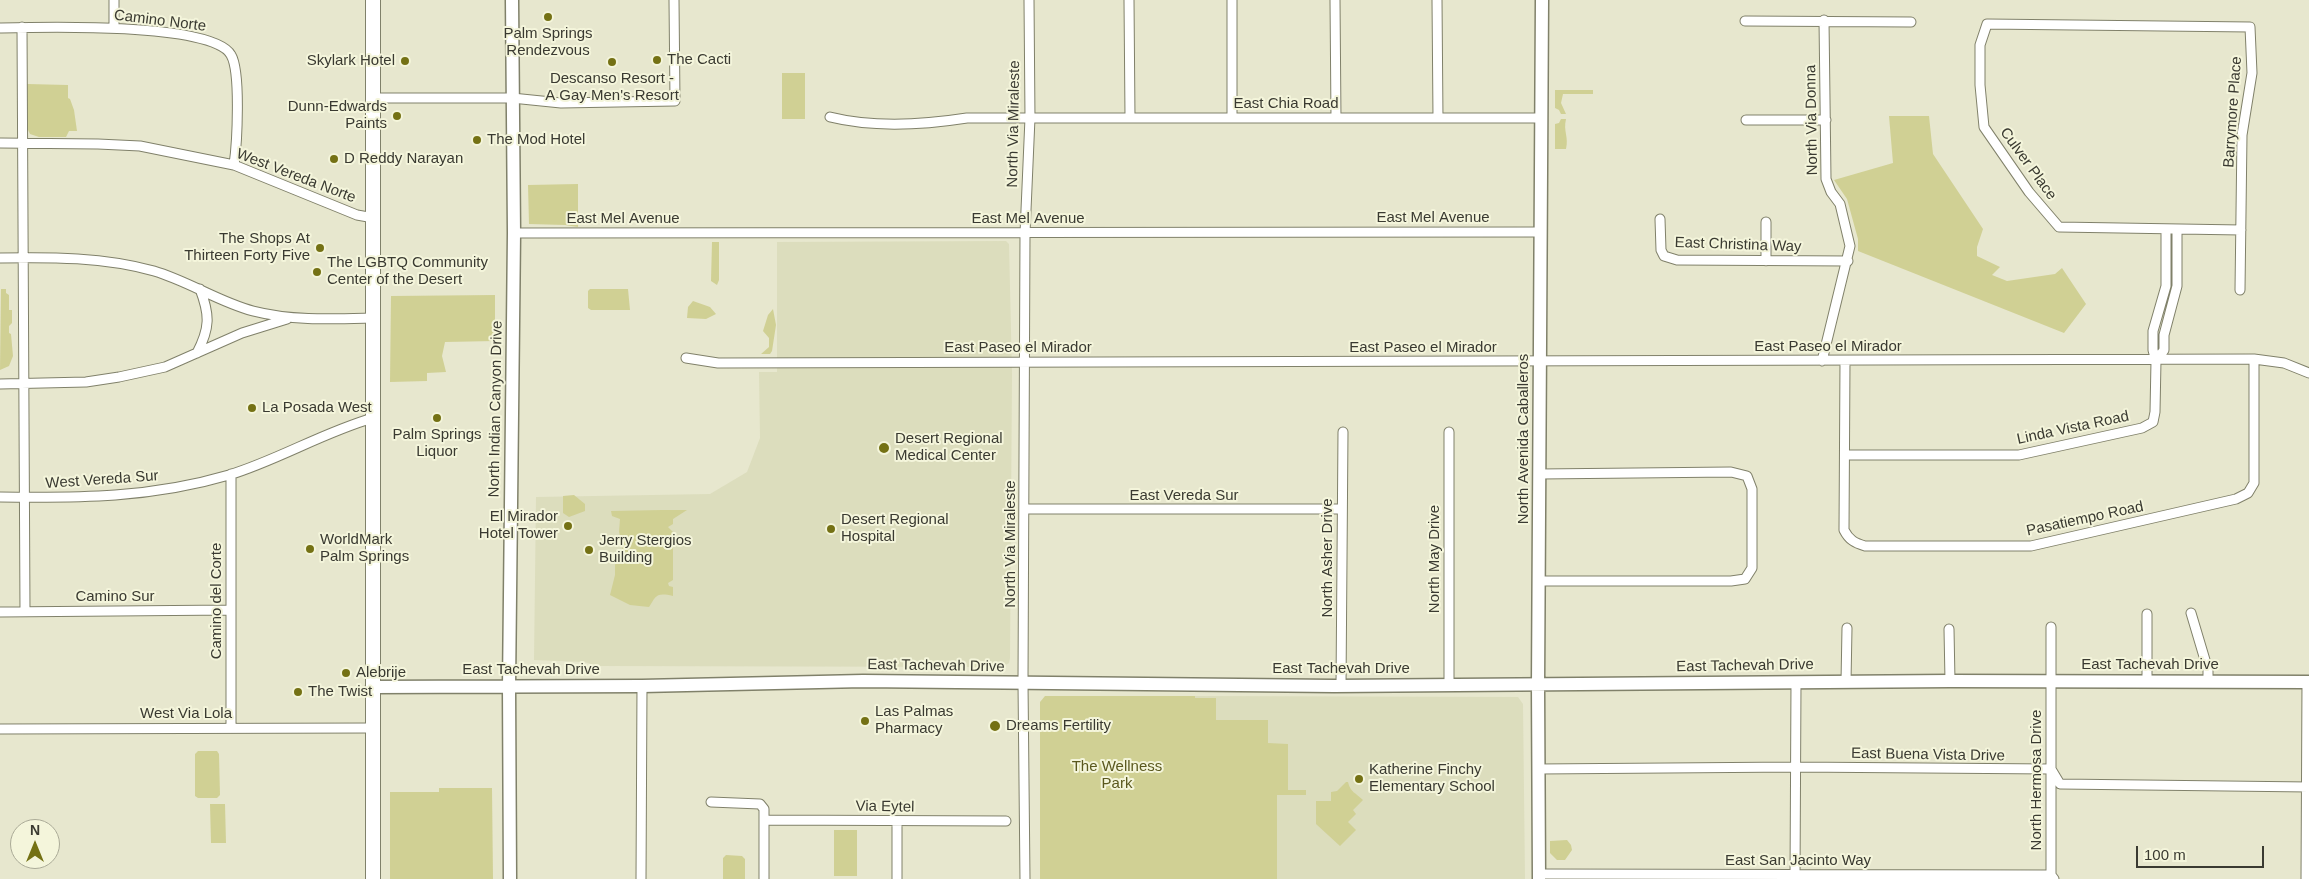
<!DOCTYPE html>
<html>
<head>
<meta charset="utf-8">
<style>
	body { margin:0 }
	#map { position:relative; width:2309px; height:879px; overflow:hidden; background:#e7e7ce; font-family:Arial,sans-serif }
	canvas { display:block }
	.north { position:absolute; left:10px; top:819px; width:50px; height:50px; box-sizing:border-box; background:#f4f5db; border:1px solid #aaaa97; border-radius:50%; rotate:0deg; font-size:14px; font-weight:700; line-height:20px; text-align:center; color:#3a3a31 }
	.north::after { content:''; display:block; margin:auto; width:18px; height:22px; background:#747114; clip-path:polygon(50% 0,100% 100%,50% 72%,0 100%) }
	.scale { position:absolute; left:2136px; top:846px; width:128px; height:22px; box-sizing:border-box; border:2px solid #3a3a31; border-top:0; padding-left:6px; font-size:15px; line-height:18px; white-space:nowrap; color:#3a3a31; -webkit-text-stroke:4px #f4f5db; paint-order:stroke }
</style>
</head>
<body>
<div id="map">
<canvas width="2309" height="879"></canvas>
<div class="north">N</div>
<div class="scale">100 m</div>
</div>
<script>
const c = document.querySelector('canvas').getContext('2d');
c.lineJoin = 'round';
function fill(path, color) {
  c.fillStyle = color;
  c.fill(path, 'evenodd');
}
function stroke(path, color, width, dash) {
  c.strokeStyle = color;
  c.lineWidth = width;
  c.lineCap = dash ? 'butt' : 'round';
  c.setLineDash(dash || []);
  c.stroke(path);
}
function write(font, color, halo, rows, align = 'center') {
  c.font = font + ' Arial,sans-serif';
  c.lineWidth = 4;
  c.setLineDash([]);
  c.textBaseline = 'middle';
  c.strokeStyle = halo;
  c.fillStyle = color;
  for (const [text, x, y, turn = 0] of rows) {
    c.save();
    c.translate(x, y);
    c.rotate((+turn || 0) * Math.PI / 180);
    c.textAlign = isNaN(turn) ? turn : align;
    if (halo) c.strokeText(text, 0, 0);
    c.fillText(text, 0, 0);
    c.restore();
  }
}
fill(new Path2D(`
	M 1006,241 L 1009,244 L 1012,374 L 1010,658 L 1009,663 L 1002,667 L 598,666 L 584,662 L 534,660 L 536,497 L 710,494 L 747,472 L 760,438 L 759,372 L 777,372 L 777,242 Z
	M 1195,696 L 1518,697 L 1523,704 L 1525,879 L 1195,879 Z`), '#dcddbd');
fill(new Path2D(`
	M 782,73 L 805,73 L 805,119 L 782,119 Z
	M 27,84 L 68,85 L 68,98 L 70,99 L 74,110 L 77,131 L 69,131 L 66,137 L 39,137 L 30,134 L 27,128 Z
	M 1555,90 L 1593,90 L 1593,94 L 1563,94 L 1561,103 L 1566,114 L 1561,114 L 1559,110 L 1555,108 Z
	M 1889,116 L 1929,116 L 1933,154 L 1983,229 L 1977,247 L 1977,256 L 2000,267 L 1992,275 L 2007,281 L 2055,274 L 2062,268 L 2086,304 L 2064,333 L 1858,251 L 1858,239 L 1847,199 L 1834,180 L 1893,163 Z
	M 1561,119 L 1566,119 C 1563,132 1569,136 1566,149 L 1555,149 L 1555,124 L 1559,123 Z
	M 578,184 L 578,227 L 565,225 L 529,224 L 528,185 Z
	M 712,242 L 719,242 L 719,280 L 717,285 L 711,281 Z
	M 1,289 L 6,289 L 6,293 L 9,295 L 9,310 L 12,310 L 12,323 L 9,326 L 9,333 L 11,334 L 13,356 L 9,366 L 0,370 Z
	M 590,289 L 628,289 L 630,310 L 591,310 L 588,308 L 588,291 Z
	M 495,295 L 495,341 L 445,342 L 442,356 L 446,372 L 427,373 L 427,381 L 390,382 L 391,296 Z
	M 693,301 L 710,307 L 716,314 L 706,319 L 687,318 L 688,307 Z
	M 773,309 L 776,325 L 772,351 L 770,354 L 761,354 L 769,347 L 769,338 L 763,331 L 768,315 Z
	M 574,495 L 585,504 L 585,511 L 569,517 L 563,513 L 563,496 Z
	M 662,510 L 687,510 L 673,519 L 673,524 L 668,527 L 673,532 L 673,580 L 668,583 L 669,586 L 673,587 L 673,596 C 655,592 656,597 649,607 L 630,605 L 610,595 L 615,575 L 615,565 L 623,547 L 619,532 L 620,519 L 612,516 L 611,511 Z
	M 1045,696 L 1195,696 L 1195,698 L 1216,698 L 1216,720 L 1268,720 L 1268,743 L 1288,744 L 1288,790 L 1306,790 L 1306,795 L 1277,795 L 1277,879 L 1040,879 L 1040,702 Z
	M 198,751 L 217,751 L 219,754 L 220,795 L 217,798 L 198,798 L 195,796 L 195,754 Z
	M 1346,782 L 1348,782 C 1350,792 1356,793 1363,800 L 1353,810 L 1356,814 L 1348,822 L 1356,830 L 1340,846 L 1316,824 L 1316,801 L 1331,801 L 1331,792 L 1337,791 Z
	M 439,788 L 492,788 L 493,879 L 390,879 L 390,792 L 439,792 Z
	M 210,804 L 225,804 L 226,843 L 211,843 Z
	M 834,830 L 857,830 L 857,876 L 834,876 Z
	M 1567,840 L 1571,845 L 1572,850 L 1565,860 L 1557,860 L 1550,853 L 1550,841 Z
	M 726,855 L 742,856 L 745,859 L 745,879 L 723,879 L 723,858 Z`), '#d0d094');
const street = new Path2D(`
	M 1129,0 L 1130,117
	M 1232,0 L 1232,117
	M 1335,0 L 1336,118
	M 1437,0 L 1438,118
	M 1745,21 L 1911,22
	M 22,27 L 25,612
	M 0,28 C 38,27 214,22 231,55 C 241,72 237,144 234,165
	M 114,28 L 114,0
	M 373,98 L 512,98 L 561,103 L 675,101 L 674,0
	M 830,117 C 874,128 922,125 967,118 L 1542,118
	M 1746,120 L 1826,120
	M 0,143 L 98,144 L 140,146 L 234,165 L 357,215 L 374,218
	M 1660,219 L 1661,250 L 1664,256 L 1677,260 L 1848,261
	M 514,233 L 1541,232
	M 0,258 C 51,257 104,257 154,271 C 188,281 219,302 253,311 C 292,321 333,319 373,318
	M 1766,261 L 1766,222
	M 2240,290 L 2242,135 L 2252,73 L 2250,27 L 1987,24 L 1980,45 L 1980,85 L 1984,127 L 2029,192 L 2059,227 L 2241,230
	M 197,353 C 210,328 210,315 200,289
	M 686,358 L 718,363 L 2254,359 L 2284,363 L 2309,373
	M 1822,361 L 1850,246 L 1840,204 L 1831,192 L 1826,179 L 1824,20
	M 1845,361 L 1844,530 C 1849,540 1855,543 1865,546 L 2031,546 L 2236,499 L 2248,493 L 2254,483 L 2254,359
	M 2156,361 L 2164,350 L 2164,335 L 2177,286 L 2177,229
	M 0,384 L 86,382 L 119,377 L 165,367 L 242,333 L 287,319
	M 1845,455 L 2019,455 L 2142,428 L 2153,422 L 2155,412 L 2156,361 L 2153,350 L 2153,331 L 2166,286 L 2166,229
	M 231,474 L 231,727
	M 0,497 C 80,498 151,498 229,475 C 278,460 324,432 373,418
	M 1025,509 L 1342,509
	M 1539,581 L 1731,581 L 1745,579 L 1752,568 L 1752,489 L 1747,476 L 1731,472 L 1540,474
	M 0,612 L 231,610
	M 2191,613 L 2208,670 L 2208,681
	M 1949,629 L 1950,681
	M 2147,681 L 2147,614
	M 1846,682 L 1847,628
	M 1449,685 L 1449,432
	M 1341,686 L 1343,432
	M 0,729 L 372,728
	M 1539,769 L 1795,767 L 2051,769 L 2060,784 L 2309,787
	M 711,802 L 760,804 L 764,809 L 764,879
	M 764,820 L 1006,821
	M 1539,874 L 2051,875 L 2054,879
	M 641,879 L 642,686
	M 897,879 L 897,821
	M 1025,879 L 1023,683 L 1025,233 L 1030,118 L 1029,0
	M 1795,879 L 1796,682
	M 2051,879 L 2051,627
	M 2306,879 L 2307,682`);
const secondary = new Path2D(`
	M 372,687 L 642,686 L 863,681 L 1334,686 L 1950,681 L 2309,682
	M 510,879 L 509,686 L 514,233 L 512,0
	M 1539,879 L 1538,685 L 1542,0`);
const primary = new Path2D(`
	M 373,0 L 373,879`);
stroke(street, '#80816a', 11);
stroke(secondary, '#80816a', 15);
stroke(primary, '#80816a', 16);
stroke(street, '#fff', 9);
stroke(secondary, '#fff', 12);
stroke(primary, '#fff', 14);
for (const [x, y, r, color] of [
	[548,17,5,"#747114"],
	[657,60,5,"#747114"],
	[405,61,5,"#747114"],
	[612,62,5,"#747114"],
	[397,116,5,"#747114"],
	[477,140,5,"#747114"],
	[334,159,5,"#747114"],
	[320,248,5,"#747114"],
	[317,272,5,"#747114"],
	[252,408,5,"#747114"],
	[437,418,5,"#747114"],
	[884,448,6,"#747114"],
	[568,526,5,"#747114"],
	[831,529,5,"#747114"],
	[310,549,5,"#747114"],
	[589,550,5,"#747114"],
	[346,673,5,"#747114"],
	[298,692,5,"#747114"],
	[865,721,5,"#747114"],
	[995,726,6,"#747114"],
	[1359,779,5,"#747114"]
]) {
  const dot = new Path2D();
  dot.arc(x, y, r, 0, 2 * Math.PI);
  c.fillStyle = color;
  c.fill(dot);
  stroke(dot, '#f4f5db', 2);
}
write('15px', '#3a3a31', '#f4f5db', [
	["Camino Norte",160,21,7],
	["East Chia Road",1286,104],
	["Barrymore Place",2233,112,-86],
	["North Via Donna",1812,120,-91],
	["North Via Miraleste",1014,124,-89],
	["Culver Place",2028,164,54],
	["West Vereda Norte",296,176,21],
	["East Mel Avenue",1433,218],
	["East Mel Avenue",623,219],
	["East Mel Avenue",1028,219],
	["East Christina Way",1738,245,2],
	["East Paseo el Mirador",1828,347],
	["East Paseo el Mirador",1018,348],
	["East Paseo el Mirador",1423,348],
	["North Indian Canyon Drive",496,409,-89],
	["Linda Vista Road",2073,428,-12],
	["North Avenida Caballeros",1524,439,-90],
	["West Vereda Sur",102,480,-4],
	["East Vereda Sur",1184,496],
	["Pasatiempo Road",2085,519,-12],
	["North Via Miraleste",1011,544,-90],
	["North Asher Drive",1328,558,-90],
	["North May Drive",1435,559,-90],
	["Camino Sur",115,597],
	["Camino del Corte",217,601,-90],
	["East Tachevah Drive",2150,665],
	["East Tachevah Drive",936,666,1],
	["East Tachevah Drive",1745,666,-1],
	["East Tachevah Drive",1341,669],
	["East Tachevah Drive",531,670],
	["West Via Lola",186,714],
	["East Buena Vista Drive",1928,755,1],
	["North Hermosa Drive",2037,780,-90],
	["Via Eytel",885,807,1],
	["East San Jacinto Way",1798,861]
]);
write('15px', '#3a3a31', '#f4f5db', [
	["Palm Springs",548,34,"center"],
	["Rendezvous",548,51,"center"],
	["The Cacti",667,60],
	["Skylark Hotel",395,61,"right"],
	["Descanso Resort -",612,79,"center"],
	["A Gay Men's Resort",612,96,"center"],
	["Dunn-Edwards",387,107,"right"],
	["Paints",387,124,"right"],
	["The Mod Hotel",487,140],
	["D Reddy Narayan",344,159],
	["The Shops At",310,239,"right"],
	["Thirteen Forty Five",310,256,"right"],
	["The LGBTQ Community",327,263],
	["Center of the Desert",327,280],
	["La Posada West",262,408],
	["Palm Springs",437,435,"center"],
	["Liquor",437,452,"center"],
	["Desert Regional",895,439],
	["Medical Center",895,456],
	["El Mirador",558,517,"right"],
	["Hotel Tower",558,534,"right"],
	["Desert Regional",841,520],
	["Hospital",841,537],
	["WorldMark",320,540],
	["Palm Springs",320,557],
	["Jerry Stergios",599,541],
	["Building",599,558],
	["Alebrije",356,673],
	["The Twist",308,692],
	["Las Palmas",875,712],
	["Pharmacy",875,729],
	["Dreams Fertility",1006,726],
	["Katherine Finchy",1369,770],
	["Elementary School",1369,787]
], 'left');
write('15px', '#5a581e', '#f4f5db', [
	["The Wellness",1117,767],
	["Park",1117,784]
]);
</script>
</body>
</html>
